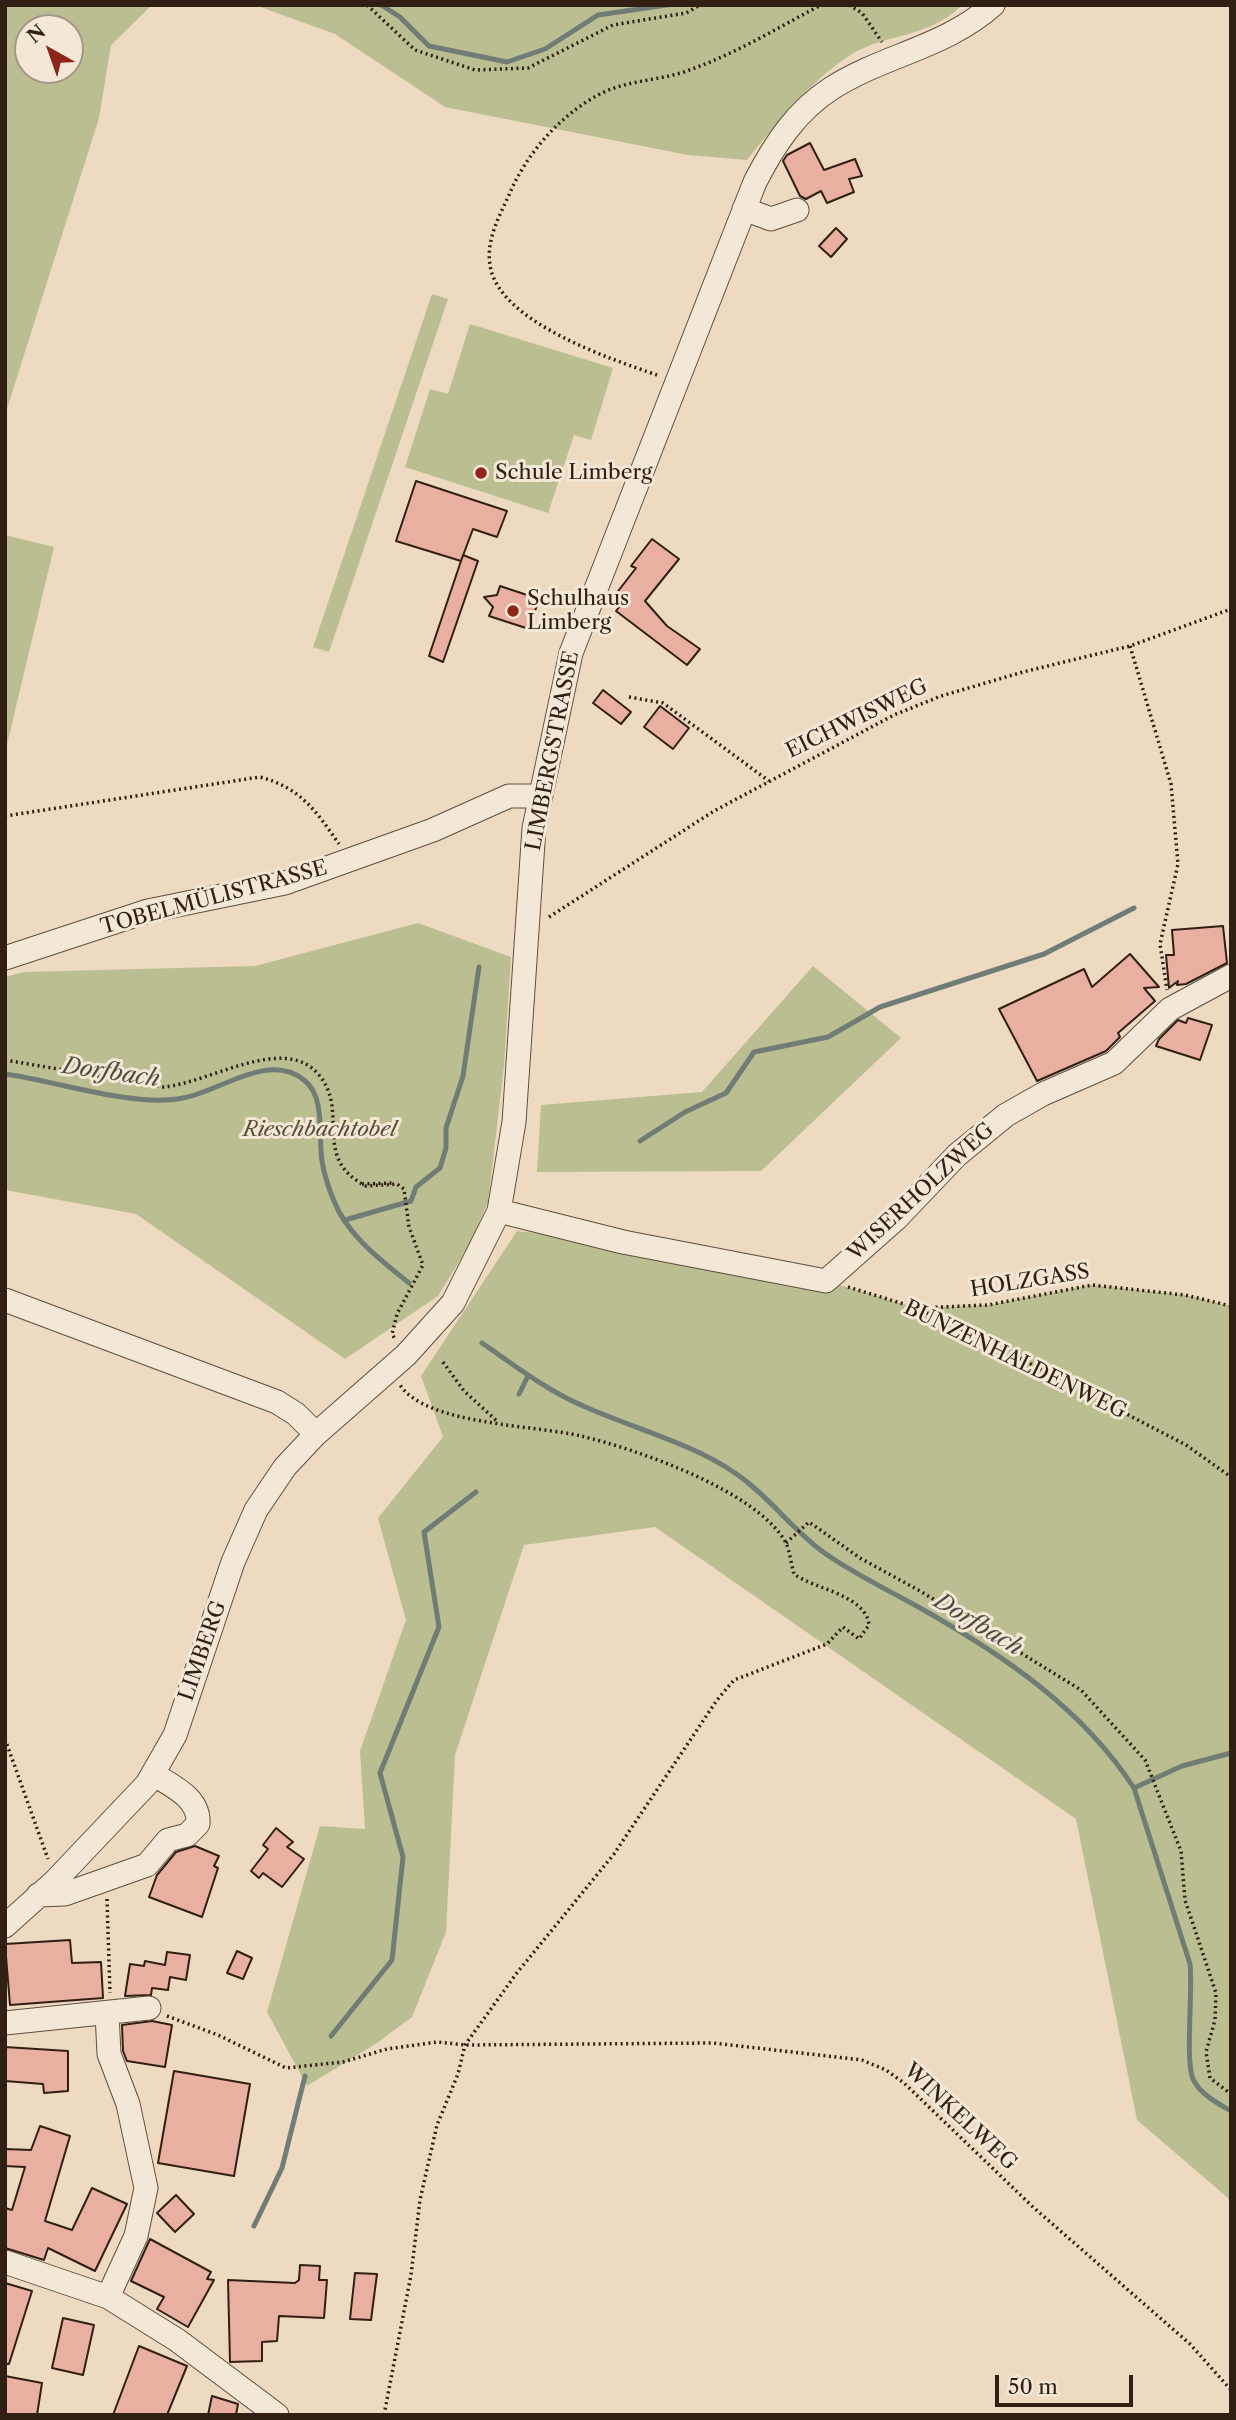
<!DOCTYPE html>
<html>
<head>
<meta charset="utf-8">
<style>
	body { margin:0 }
	#map { position:relative; width:1236px; height:2420px; overflow:hidden; background:#eddac0; font-family:"Libre Caslon Text",serif }
	canvas { display:block }
	.frame { position:absolute; inset:0; border:7px solid #301f12; pointer-events:none }
	.north { position:absolute; left:14px; top:14px; width:70px; height:70px; box-sizing:border-box; background:#f3e7d6; border:2px solid #a59788; border-radius:50%; rotate:320deg; font-size:19px; font-weight:700; line-height:28px; text-align:center; color:#301f12 }
	.north::after { content:''; display:block; margin:auto; width:24px; height:32px; background:#8f2418; clip-path:polygon(50% 0,100% 100%,50% 72%,0 100%) }
	.scale { position:absolute; left:995px; top:2375px; width:138px; height:32px; box-sizing:border-box; border:4px solid #301f12; border-top:0; padding-left:9px; font-size:21px; line-height:24px; white-space:nowrap; color:#301f12; -webkit-text-stroke:5px #f3e7d6; paint-order:stroke }
</style>
</head>
<body>
<div id="map">
<canvas width="1236" height="2420"></canvas>
<div class="frame"></div>
<div class="north">N</div>
<div class="scale">50 m</div>
</div>
<script>
const c = document.querySelector('canvas').getContext('2d');
c.lineJoin = 'round';
function fill(path, color) {
  c.fillStyle = color;
  c.fill(path, 'evenodd');
}
function stroke(path, color, width, dash) {
  c.strokeStyle = color;
  c.lineWidth = width;
  c.lineCap = dash ? 'butt' : 'round';
  c.setLineDash(dash || []);
  c.stroke(path);
}
function write(font, color, halo, rows, align = 'center') {
  c.font = font + ' "Libre Caslon Text",serif';
  c.lineWidth = 6;
  c.setLineDash([]);
  c.textBaseline = 'middle';
  c.strokeStyle = halo;
  c.fillStyle = color;
  for (const [text, x, y, turn = 0] of rows) {
    c.save();
    c.translate(x, y);
    c.rotate((+turn || 0) * Math.PI / 180);
    c.textAlign = isNaN(turn) ? turn : align;
    if (halo) c.strokeText(text, 0, 0);
    c.fillText(text, 0, 0);
    c.restore();
  }
}
fill(new Path2D(`
	M 5,5 L 152,5 L 111,45 L 99,118 L 5,415 ZM 70,28 L 70,70 L 28,70 L 28,28 Z
	M 255,5 L 962,5 C 929,39 883,33 849,56 C 808,83 777,123 747,160 L 688,155 L 445,107 L 335,34 Z
	M 432,294 L 448,299 L 329,652 L 313,647 Z
	M 470,324 L 613,368 L 591,440 L 574,435 L 548,513 L 405,467 L 430,389 L 448,394 Z
	M 5,535 L 54,547 L 5,753 Z
	M 418,923 L 511,957 L 504,1066 L 488,1202 L 471,1242 L 438,1296 L 345,1359 L 136,1214 L 5,1190 L 5,977 L 24,972 L 255,966 Z
	M 813,966 L 901,1038 L 761,1171 L 537,1172 L 541,1105 L 702,1092 Z
	M 517,1231 L 623,1242 L 826,1281 L 917,1308 L 988,1305 L 1092,1285 L 1185,1295 L 1231,1306 L 1231,2206 L 1228,2198 L 1137,2120 L 1076,1819 L 655,1527 L 524,1545 L 455,1755 L 446,1932 L 412,2017 L 377,2043 L 307,2086 L 267,2012 L 320,1826 L 365,1829 L 360,1751 L 406,1620 L 378,1518 L 443,1437 L 421,1376 Z`), '#bbbe90');
stroke(new Path2D(`
	M 381,5 L 400,17 L 429,46 L 507,62 L 545,49 L 598,15 L 667,5
	M 5,1074 C 57,1081 134,1108 183,1098 C 219,1092 269,1051 304,1080 C 326,1097 318,1136 322,1161 C 324,1174 329,1189 334,1201 C 347,1235 382,1261 409,1283
	M 640,1141 L 685,1112 L 726,1093 L 754,1052 L 828,1037 L 880,1007 L 1044,954 L 1134,908
	M 345,1220 L 411,1201 L 416,1187 L 440,1168 L 446,1148 L 446,1128 L 463,1076 L 479,967
	M 482,1343 C 514,1365 545,1389 581,1405 C 629,1427 692,1443 735,1473 C 768,1495 793,1531 826,1554 C 856,1575 890,1591 922,1609 C 1003,1655 1082,1708 1134,1788 L 1190,1964 C 1193,1992 1185,2060 1193,2079 C 1200,2094 1217,2103 1231,2111
	M 519,1394 L 528,1376
	M 1134,1788 L 1182,1766 L 1231,1753
	M 331,2036 L 392,1960 L 403,1857 L 380,1773 L 439,1627 L 424,1532 L 476,1492
	M 254,2226 L 282,2168 L 305,2076`), '#707c76', 5);
const building = new Path2D(`
	M 810,143 L 824,170 L 855,159 L 862,176 L 849,179 L 854,192 L 827,203 L 821,191 L 806,199 L 800,196 L 783,161 L 787,155 Z
	M 836,228 L 847,239 L 831,257 L 819,246 Z
	M 416,481 L 507,511 L 497,537 L 473,529 L 461,561 L 396,541 Z
	M 652,539 L 679,559 L 645,601 L 667,626 L 700,649 L 687,665 L 616,611 L 620,606 L 612,599 L 636,568 L 631,566 Z
	M 463,555 L 478,561 L 443,662 L 429,656 Z
	M 500,586 L 539,599 L 529,629 L 489,616 L 493,607 L 484,597 L 497,595 Z
	M 603,690 L 631,712 L 621,724 L 593,703 Z
	M 660,706 L 689,728 L 673,749 L 644,727 Z
	M 1223,926 L 1227,963 L 1186,984 L 1177,985 L 1178,981 L 1169,988 L 1166,955 L 1174,955 L 1172,930 Z
	M 1130,954 L 1159,987 L 1144,988 L 1155,1001 L 1118,1033 L 1120,1037 L 1106,1051 L 1037,1081 L 999,1009 L 1084,969 L 1092,987 Z
	M 1188,1018 L 1212,1025 L 1200,1060 L 1156,1046 L 1159,1039 L 1178,1020 L 1186,1023 Z
	M 276,1828 L 293,1842 L 287,1847 L 304,1859 L 282,1887 L 263,1873 L 259,1878 L 251,1871 L 268,1849 L 263,1845 Z
	M 195,1846 L 219,1856 L 214,1866 L 218,1868 L 202,1917 L 149,1897 L 157,1875 L 176,1852 Z
	M 70,1940 L 72,1963 L 101,1962 L 103,1998 L 10,2005 L 5,1944 Z
	M 237,1951 L 252,1958 L 243,1979 L 227,1973 Z
	M 167,1952 L 190,1955 L 186,1980 L 170,1977 L 168,1990 L 152,1988 L 151,1995 L 125,1996 L 130,1964 L 144,1966 L 145,1961 L 165,1965 Z
	M 152,2021 L 172,2025 L 165,2067 L 127,2061 L 123,2051 L 122,2025 Z
	M 5,2047 L 68,2051 L 68,2091 L 44,2093 L 43,2084 L 5,2081 Z
	M 174,2071 L 250,2084 L 234,2176 L 158,2163 Z
	M 40,2126 L 70,2136 L 45,2221 L 72,2230 L 92,2188 L 127,2204 L 95,2271 L 48,2248 L 44,2260 L 5,2248 L 5,2208 L 12,2210 L 25,2167 L 5,2166 L 5,2149 L 31,2150 Z
	M 176,2195 L 194,2214 L 175,2232 L 157,2213 Z
	M 150,2239 L 211,2272 L 207,2279 L 214,2280 L 188,2327 L 157,2309 L 164,2297 L 131,2281 Z
	M 300,2265 L 320,2266 L 319,2280 L 327,2280 L 324,2318 L 279,2316 L 277,2341 L 262,2342 L 262,2361 L 230,2362 L 228,2280 L 295,2283 L 299,2280 Z
	M 355,2273 L 377,2274 L 371,2320 L 350,2319 Z
	M 5,2283 L 32,2291 L 9,2364 L 5,2364 Z
	M 63,2318 L 94,2325 L 83,2375 L 52,2368 Z
	M 139,2346 L 187,2366 L 167,2415 L 113,2415 Z
	M 5,2376 L 42,2383 L 37,2415 L 5,2415 Z
	M 212,2396 L 238,2404 L 236,2415 L 208,2415 Z`);
fill(building, '#e9afa1');
stroke(building, '#301f12', 2);
const minor = new Path2D(`
	M 744,209 L 771,219 L 797,210
	M 5,958 L 148,911 L 285,883 L 433,830 L 509,796 L 540,796
	M 499,1211 L 623,1242 L 826,1281 L 896,1219 L 957,1155 L 1006,1115 L 1043,1094 L 1114,1063 L 1170,1009 L 1231,976
	M 5,1300 L 277,1402 L 296,1414 L 316,1434
	M 38,1895 L 65,1894 L 147,1865 L 168,1840 L 187,1835 L 198,1824 C 200,1798 172,1786 153,1774
	M 5,1926 L 55,1881 L 147,1784 L 175,1735 L 233,1562 L 256,1510 L 285,1467 L 316,1434 L 406,1355 L 453,1303 L 499,1211 L 514,1122 L 534,828 L 571,653 L 755,182 C 774,145 796,111 832,88 C 884,55 946,47 993,5
	M 107,2013 L 109,2054 L 128,2104 L 146,2188 L 136,2236 L 108,2297
	M 5,2023 L 149,2008
	M 5,2262 L 108,2297 L 177,2340 L 277,2415`);
stroke(minor, '#5f4e3e', 25);
stroke(new Path2D(`
	M 367,5 L 415,50 L 475,70 L 528,68 L 613,25 L 686,13 L 700,5
	M 849,5 L 862,13 L 882,42
	M 657,375 C 611,359 498,322 490,265 C 486,240 499,217 509,195 C 526,154 560,115 600,94 C 629,79 663,81 692,69 C 737,53 779,27 821,5
	M 1130,646 L 1171,784 L 1178,864 L 1160,944 L 1167,990
	M 629,697 L 663,703 L 769,781
	M 5,816 L 260,777 C 301,788 316,811 339,844
	M 549,917 L 714,811 L 894,715 L 941,696 L 1023,672 L 1130,646 L 1231,609
	M 5,1060 L 164,1087 C 209,1083 285,1033 319,1075 C 350,1112 311,1158 366,1186 L 397,1184 L 404,1189 L 409,1227 L 423,1265 L 397,1314 L 392,1334 L 395,1339
	M 362,1184 L 394,1183
	M 848,1287 L 917,1308 L 1019,1358 L 1186,1445 L 1231,1477
	M 919,1308 L 988,1305 L 1092,1285 L 1185,1295 L 1231,1306
	M 443,1362 L 464,1391 L 498,1422
	M 786,1543 L 809,1522 L 860,1558 L 920,1591 L 1081,1690 L 1145,1760 L 1181,1851 L 1185,1900 L 1216,1993 L 1215,2020 L 1206,2052 L 1210,2078 L 1231,2094
	M 5,1739 L 48,1859
	M 107,1899 L 110,1993
	M 167,2016 L 218,2035 L 286,2068 L 343,2062 L 387,2049 L 438,2042 L 465,2045 L 713,2043 L 862,2060 L 886,2070 L 904,2083 L 1033,2207 L 1190,2344 L 1231,2390
	M 384,2415 L 411,2275 L 420,2200 L 437,2125 L 458,2074 L 465,2045 L 516,1974 L 614,1854 L 717,1700 L 734,1680 L 827,1644 L 843,1627 L 859,1639 L 869,1625 C 866,1595 814,1589 794,1574 C 791,1564 790,1552 786,1543 C 758,1491 636,1449 581,1436 C 536,1425 426,1425 400,1385`), '#301f12', 3.5, [2, 3.5]);
stroke(minor, '#f3e7d6', 23);
for (const [x, y, r, color] of [
	[481,473,7,"#8f2418"],
	[513,611,7,"#8f2418"]
]) {
  const dot = new Path2D();
  dot.arc(x, y, r, 0, 2 * Math.PI);
  c.fillStyle = color;
  c.fill(dot);
  stroke(dot, '#f3e7d6', 2.5);
}
write('21px', '#301f12', '#f3e7d6', [
	["Schule Limberg",495,473],
	["Schulhaus",527,599],
	["Limberg",527,623]
], 'left');
write('21px', '#301f12', '#f3e7d6', [
	["EICHWISWEG",857,719,-26],
	["LIMBERGSTRASSE",553,751,-79],
	["TOBELMÜLISTRASSE",214,898,-15],
	["WISERHOLZWEG",921,1192,-43],
	["HOLZGASS",1030,1281,-9],
	["BUNZENHALDENWEG",1015,1360,26],
	["LIMBERG",203,1651,-71],
	["WINKELWEG",960,2117,43]
]);
write('italic 21px', '#5a4f38', '#f3e7d6', [
	["Rieschbachtobel",320,1130]
]);
write('italic 23px', '#504e44', '#f3e7d6', [
	["Dorfbach",111,1073,8],
	["Dorfbach",978,1625,31]
]);
</script>
</body>
</html>
